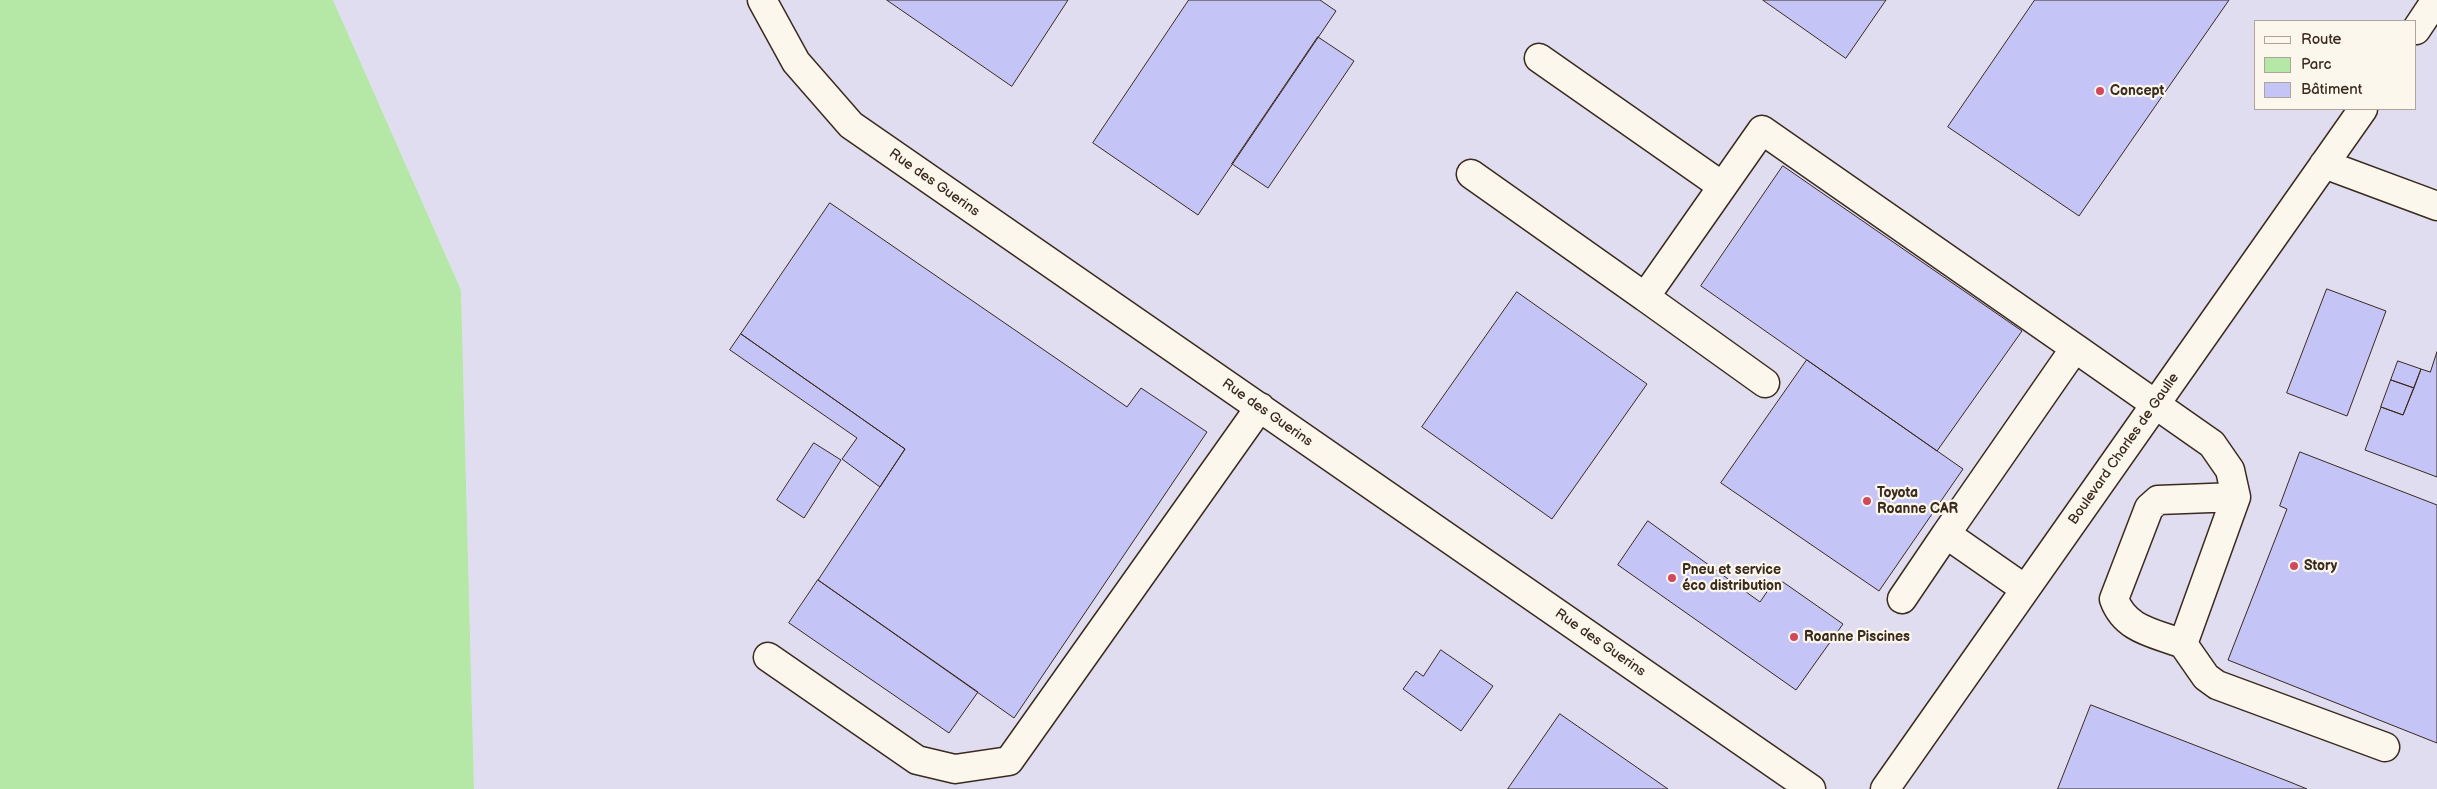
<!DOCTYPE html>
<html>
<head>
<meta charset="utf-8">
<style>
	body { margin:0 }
	#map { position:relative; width:2437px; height:789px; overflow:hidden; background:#ebe8ef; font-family:"Balsamiq Sans",sans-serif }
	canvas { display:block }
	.legend { position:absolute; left:2254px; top:20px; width:162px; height:90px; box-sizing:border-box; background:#fbf7ec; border:1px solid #aea59a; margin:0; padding:6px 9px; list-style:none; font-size:15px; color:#3b2a1e }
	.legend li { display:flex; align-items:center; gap:10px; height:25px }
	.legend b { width:25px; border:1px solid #aea59a }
</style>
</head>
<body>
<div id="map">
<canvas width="2437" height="789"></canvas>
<ul class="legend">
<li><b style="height:6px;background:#fbf7ec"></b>Route</li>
<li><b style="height:14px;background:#b5e7a7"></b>Parc</li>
<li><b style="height:14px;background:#c5c4f7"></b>Bâtiment</li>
</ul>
</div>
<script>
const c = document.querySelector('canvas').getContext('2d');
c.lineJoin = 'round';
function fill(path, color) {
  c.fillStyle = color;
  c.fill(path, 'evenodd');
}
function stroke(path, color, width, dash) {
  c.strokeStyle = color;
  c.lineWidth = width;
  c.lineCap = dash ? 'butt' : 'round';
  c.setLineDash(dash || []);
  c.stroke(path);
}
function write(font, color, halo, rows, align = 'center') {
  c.font = font + ' "Balsamiq Sans",sans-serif';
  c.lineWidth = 4.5;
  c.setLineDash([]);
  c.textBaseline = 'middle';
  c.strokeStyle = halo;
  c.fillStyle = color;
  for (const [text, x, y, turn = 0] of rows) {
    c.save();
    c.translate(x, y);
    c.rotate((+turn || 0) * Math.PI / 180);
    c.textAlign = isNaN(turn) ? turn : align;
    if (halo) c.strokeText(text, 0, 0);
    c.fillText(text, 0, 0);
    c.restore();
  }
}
fill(new Path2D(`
	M 333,0 L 2437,0 L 2437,789 L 474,789 L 461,290 ZM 2256,21 L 2416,21 L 2416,109 L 2256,109 Z`), '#e0ddf1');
fill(new Path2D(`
	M 0,0 L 333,0 L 461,290 L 474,789 L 0,789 Z`), '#b5e7a7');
const building = new Path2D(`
	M 887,0 L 1068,0 L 1012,86 Z
	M 1189,0 L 1320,0 L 1336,11 L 1198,215 L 1093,143 Z
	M 1763,0 L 1886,0 L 1846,58 Z
	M 2035,0 L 2229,0 L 2079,216 L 1948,127 Z
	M 1318,37 L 1354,61 L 1268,188 L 1232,164 Z
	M 1783,166 L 2022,331 L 1937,451 L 1701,286 Z
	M 830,203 L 1127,407 L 1141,388 L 1207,432 L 1014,718 L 818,580 L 905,449 L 741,334 Z
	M 2327,289 L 2386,311 L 2347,416 L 2287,393 Z
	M 1517,292 L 1647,384 L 1552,519 L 1422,427 Z
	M 741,334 L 905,449 L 880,487 L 842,459 L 857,438 L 730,350 Z
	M 2437,352 L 2437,477 L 2365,450 L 2381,407 L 2403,415 L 2421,369 L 2430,372 Z
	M 1807,360 L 1963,469 L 1879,591 L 1721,483 Z
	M 2398,361 L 2421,369 L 2414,388 L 2391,380 Z
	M 2391,380 L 2414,388 L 2403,415 L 2381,407 Z
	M 814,443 L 841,460 L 804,518 L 777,500 Z
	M 2300,452 L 2437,505 L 2437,743 L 2228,660 L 2287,509 L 2280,506 Z
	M 1648,521 L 1760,602 L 1773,583 L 1783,582 L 1843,624 L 1796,690 L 1618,565 Z
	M 818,580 L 978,692 L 949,733 L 789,623 Z
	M 1441,650 L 1493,686 L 1461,731 L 1403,689 L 1416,671 L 1423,676 Z
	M 2091,705 L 2290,782 L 2307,789 L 2058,789 Z
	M 1560,714 L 1668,789 L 1508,789 Z`);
fill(building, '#c5c4f7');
stroke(building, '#3b2a1e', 1);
const minor = new Path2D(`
	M 762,0 L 796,62 L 851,125 L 1811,789
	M 2416,30 L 2436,0
	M 1539,58 L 1722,186
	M 2324,164 L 2437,206
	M 1471,174 L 1645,297 L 1762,130 L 2075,348 L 1946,534 L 2025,589
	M 1645,297 L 1765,383
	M 2075,348 L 2212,444 L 2230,470 L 2236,497 L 2183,644 C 2155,633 2125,630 2114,599 L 2149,508 L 2158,500 L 2236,497
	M 1902,599 L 1946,534
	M 2183,644 L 2206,677 L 2217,685 L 2385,747
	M 768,657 L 917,760 L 955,769 L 1009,761 L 1260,407
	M 1885,789 L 2363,109`);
stroke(minor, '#3b2a1e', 31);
stroke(minor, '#fbf7ec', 28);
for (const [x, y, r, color] of [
	[2100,91,5,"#d1495b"],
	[1867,501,5,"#d1495b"],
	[2294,566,5,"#d1495b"],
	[1672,578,5,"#d1495b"],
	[1794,637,5,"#d1495b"]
]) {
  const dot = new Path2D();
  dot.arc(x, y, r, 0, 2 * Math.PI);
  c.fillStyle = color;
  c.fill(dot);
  stroke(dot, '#fbf7ec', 2);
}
write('bold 14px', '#3b2a1e', '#fbf7ec', [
	["Concept",2110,91],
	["Toyota",1877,493],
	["Roanne CAR",1877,509],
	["Story",2304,566],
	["Pneu et service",1682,570],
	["éco distribution",1682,586],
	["Roanne Piscines",1804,637]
], 'left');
write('14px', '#3b2a1e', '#fbf7ec', [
	["Rue des Guerins",934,183,35],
	["Rue des Guerins",1267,413,35],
	["Boulevard Charles de Gaulle",2124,449,-55],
	["Rue des Guerins",1600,643,35]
]);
</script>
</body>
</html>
